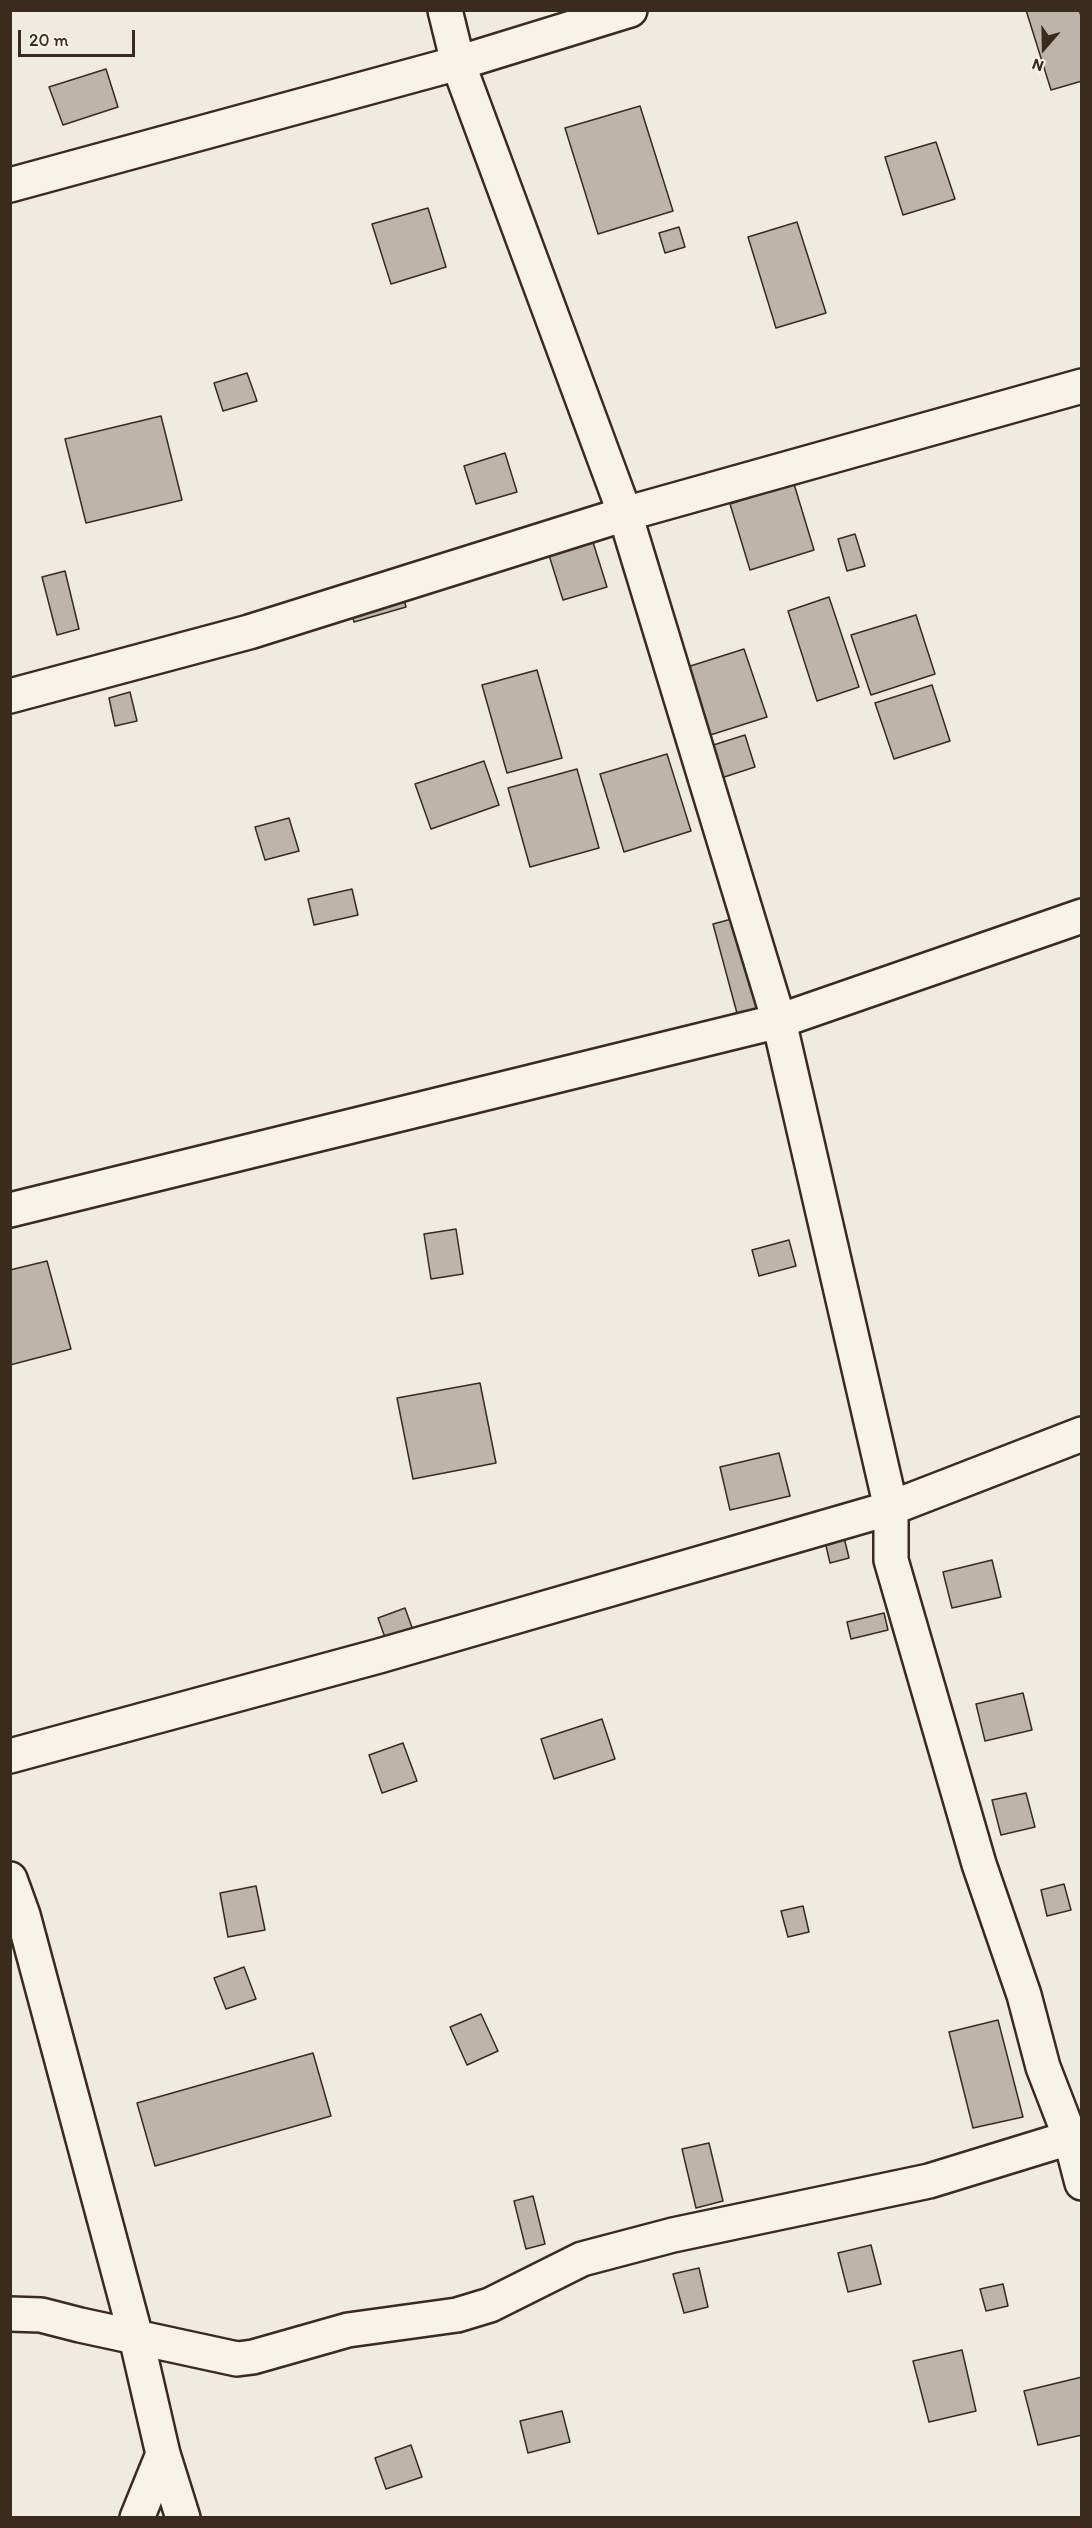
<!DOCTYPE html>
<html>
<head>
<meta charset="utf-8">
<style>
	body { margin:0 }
	#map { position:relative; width:1092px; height:2528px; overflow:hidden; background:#efebe0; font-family:Itim,sans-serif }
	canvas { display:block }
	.frame { position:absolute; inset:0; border:12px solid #3b2a1e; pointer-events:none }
	.north { position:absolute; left:1014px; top:18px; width:60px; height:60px; -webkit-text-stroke:4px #f7f3e8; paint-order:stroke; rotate:200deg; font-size:16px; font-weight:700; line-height:24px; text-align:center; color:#3b2a1e }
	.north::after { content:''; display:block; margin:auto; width:21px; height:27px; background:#3b2a1e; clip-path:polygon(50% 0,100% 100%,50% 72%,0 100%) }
	.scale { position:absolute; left:18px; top:30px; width:117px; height:27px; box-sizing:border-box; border:3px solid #3b2a1e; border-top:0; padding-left:8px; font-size:18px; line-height:21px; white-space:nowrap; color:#3b2a1e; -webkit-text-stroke:4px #f7f3e8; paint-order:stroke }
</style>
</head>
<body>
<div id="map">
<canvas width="1092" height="2528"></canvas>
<div class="frame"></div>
<div class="north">N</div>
<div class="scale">20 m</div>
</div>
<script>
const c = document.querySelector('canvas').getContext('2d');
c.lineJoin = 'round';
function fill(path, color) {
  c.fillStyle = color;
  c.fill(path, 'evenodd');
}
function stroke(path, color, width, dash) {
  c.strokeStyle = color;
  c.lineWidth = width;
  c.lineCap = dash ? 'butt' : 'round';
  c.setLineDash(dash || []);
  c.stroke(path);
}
const building = new Path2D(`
	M 1026,10 L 1079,10 L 1082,19 L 1082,81 L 1051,90 Z
	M 106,69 L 118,107 L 63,125 L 49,87 Z
	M 640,106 L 673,211 L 598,234 L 565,128 Z
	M 936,142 L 955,199 L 903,215 L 885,157 Z
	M 428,208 L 446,267 L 391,284 L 372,224 Z
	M 797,222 L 826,313 L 776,328 L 748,237 Z
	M 679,227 L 685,247 L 665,253 L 659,233 Z
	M 247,373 L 257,401 L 223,411 L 214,383 Z
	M 161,416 L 182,500 L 86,523 L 65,439 Z
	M 505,453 L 517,492 L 476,504 L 464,466 Z
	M 794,484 L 814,550 L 750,570 L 730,504 Z
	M 855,534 L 865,566 L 847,571 L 838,539 Z
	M 592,539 L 607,587 L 563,600 L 548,552 Z
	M 65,571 L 79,629 L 57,635 L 42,577 Z
	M 397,573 L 406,607 L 354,622 L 344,588 Z
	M 829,597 L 859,687 L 817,701 L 788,611 Z
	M 916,615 L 935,674 L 871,695 L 851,635 Z
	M 744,649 L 767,717 L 704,737 L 681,669 Z
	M 537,670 L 562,758 L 507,773 L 482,685 Z
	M 932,685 L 950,741 L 894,759 L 875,703 Z
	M 130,692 L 137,721 L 115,726 L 109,698 Z
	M 745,735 L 755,767 L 715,780 L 704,748 Z
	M 667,754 L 691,831 L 624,852 L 600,774 Z
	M 484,761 L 499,805 L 431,829 L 415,784 Z
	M 577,769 L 599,848 L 530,867 L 508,788 Z
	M 289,818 L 299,851 L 265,860 L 255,827 Z
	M 352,889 L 358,915 L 314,925 L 308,899 Z
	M 739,917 L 764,1010 L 738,1017 L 713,924 Z
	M 456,1229 L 463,1274 L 431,1279 L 424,1234 Z
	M 789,1240 L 796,1266 L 759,1276 L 752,1250 Z
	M 47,1261 L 71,1349 L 10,1365 L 10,1270 Z
	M 480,1383 L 496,1463 L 413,1479 L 397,1398 Z
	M 779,1453 L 790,1496 L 730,1510 L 720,1467 Z
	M 842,1529 L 849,1558 L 830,1563 L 823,1533 Z
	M 992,1560 L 1001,1597 L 952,1608 L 943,1572 Z
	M 405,1608 L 414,1633 L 387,1643 L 378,1618 Z
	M 884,1613 L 888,1630 L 851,1639 L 847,1622 Z
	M 1023,1693 L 1032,1730 L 985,1741 L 976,1704 Z
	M 602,1719 L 615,1759 L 554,1779 L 541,1739 Z
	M 403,1743 L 417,1781 L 382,1793 L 369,1755 Z
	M 1026,1793 L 1035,1827 L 1001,1835 L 992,1800 Z
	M 1064,1884 L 1071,1910 L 1047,1916 L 1041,1890 Z
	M 256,1886 L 265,1930 L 228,1937 L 220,1893 Z
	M 803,1906 L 809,1932 L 788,1937 L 781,1911 Z
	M 244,1967 L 256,1999 L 226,2009 L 214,1978 Z
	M 481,2014 L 498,2051 L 467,2065 L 450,2027 Z
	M 998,2020 L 1023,2117 L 973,2128 L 949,2032 Z
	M 313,2053 L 331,2116 L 155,2166 L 137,2103 Z
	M 709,2143 L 723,2201 L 696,2208 L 682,2149 Z
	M 533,2196 L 545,2244 L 526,2249 L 514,2201 Z
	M 871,2245 L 881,2284 L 848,2292 L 838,2253 Z
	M 699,2268 L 708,2307 L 684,2313 L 673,2274 Z
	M 1003,2284 L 1008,2306 L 986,2311 L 980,2289 Z
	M 962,2350 L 976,2411 L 929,2422 L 913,2361 Z
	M 1082,2377 L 1082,2435 L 1038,2445 L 1024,2391 Z
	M 562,2411 L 570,2442 L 528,2453 L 520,2421 Z
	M 411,2445 L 422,2477 L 386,2489 L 375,2458 Z`);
fill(building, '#bdb5aa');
stroke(building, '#3b2a1e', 1.5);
const minor = new Path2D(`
	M 445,10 L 458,63 L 625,514 L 779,1021 L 891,1508 L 891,1560 L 979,1864 L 1024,1995 L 1043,2067 L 1070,2137 L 1082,2183
	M 10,185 L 458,63 L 630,10
	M 10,696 L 249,632 L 625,514 L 1082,386
	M 10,1210 L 779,1021 L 1082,916
	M 10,1756 L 379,1656 L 891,1508 L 1082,1434
	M 10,1879 L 23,1915 L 136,2337 L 163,2454 L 183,2518
	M 10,2314 L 41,2315 L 80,2325 L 237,2359 L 253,2357 L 348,2330 L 457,2315 L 490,2305 L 582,2259 L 673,2235 L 929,2181 L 1082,2134
	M 137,2518 L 163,2454`);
stroke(minor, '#3b2a1e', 38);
stroke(minor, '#f7f3e8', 33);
</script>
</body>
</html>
